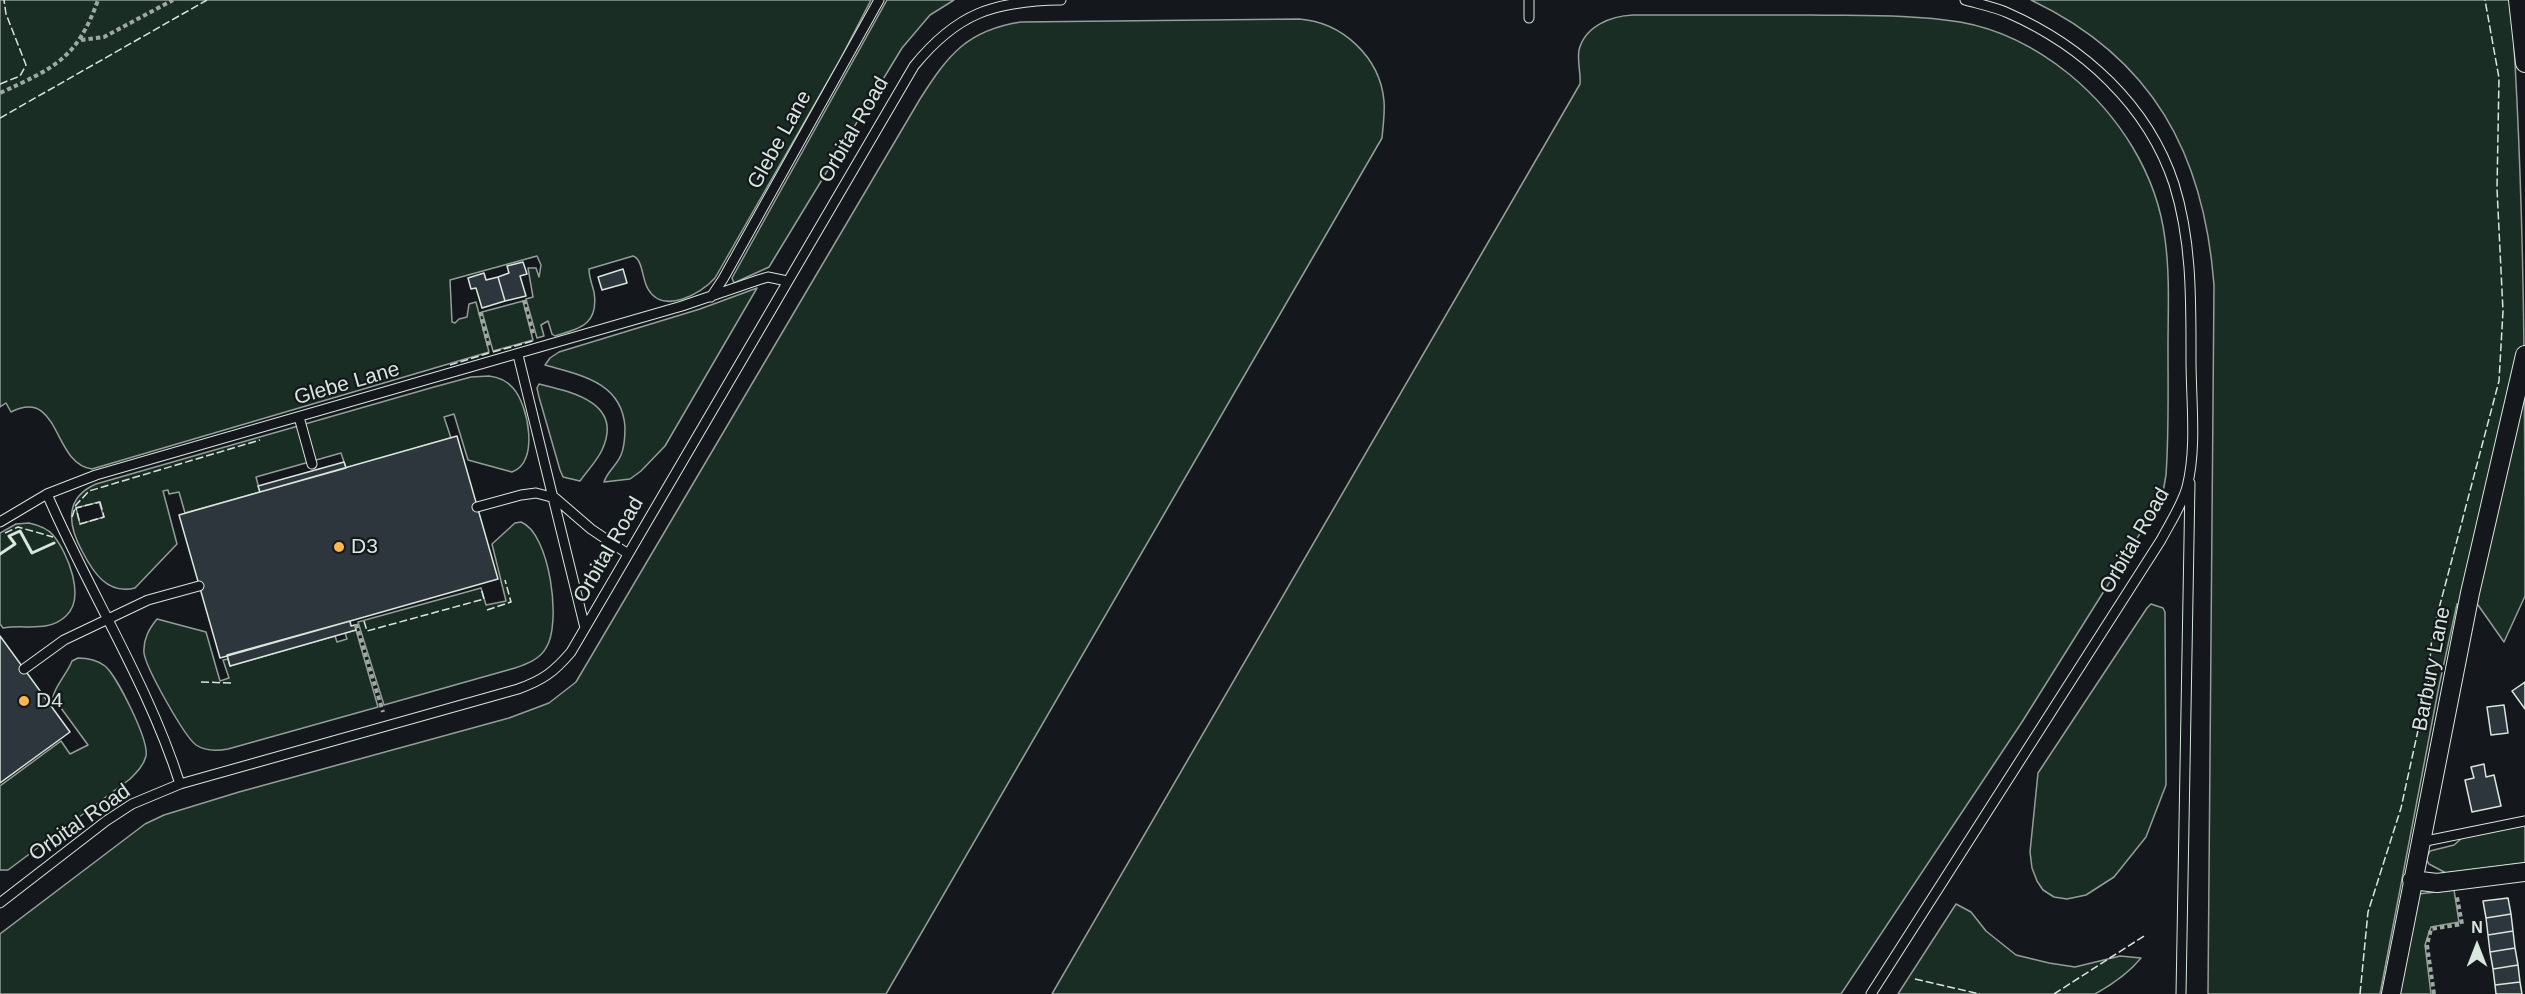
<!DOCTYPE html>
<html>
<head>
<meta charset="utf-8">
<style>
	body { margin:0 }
	#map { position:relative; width:2525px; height:994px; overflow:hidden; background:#14181c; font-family:Arial,sans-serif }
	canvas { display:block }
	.north { position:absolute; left:2447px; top:916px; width:60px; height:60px; -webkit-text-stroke:4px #14181c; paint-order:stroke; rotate:0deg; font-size:16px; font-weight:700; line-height:24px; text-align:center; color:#d8e6dc }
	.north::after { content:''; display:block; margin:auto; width:21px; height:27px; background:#d8e6dc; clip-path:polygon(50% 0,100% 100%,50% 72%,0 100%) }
</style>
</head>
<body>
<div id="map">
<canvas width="2525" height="994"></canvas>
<div class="north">N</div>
</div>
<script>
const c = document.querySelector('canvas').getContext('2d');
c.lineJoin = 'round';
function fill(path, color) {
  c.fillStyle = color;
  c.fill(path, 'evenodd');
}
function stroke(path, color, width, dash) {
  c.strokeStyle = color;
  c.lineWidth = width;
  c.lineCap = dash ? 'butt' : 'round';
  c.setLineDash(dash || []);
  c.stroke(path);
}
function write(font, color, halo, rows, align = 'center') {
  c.font = font + ' Arial,sans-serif';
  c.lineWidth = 4.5;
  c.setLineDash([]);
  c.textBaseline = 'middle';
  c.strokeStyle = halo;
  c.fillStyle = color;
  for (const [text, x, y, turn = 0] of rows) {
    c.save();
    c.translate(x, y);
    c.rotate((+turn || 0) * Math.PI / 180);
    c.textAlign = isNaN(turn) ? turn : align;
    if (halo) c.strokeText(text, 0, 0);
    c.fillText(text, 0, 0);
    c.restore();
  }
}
const green = new Path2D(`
	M 0,0 L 871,0 L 841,58 L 715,278 C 701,294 663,315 648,289 C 642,280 643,259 633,256 L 589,269 C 589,277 592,284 594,292 C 599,324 581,328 555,336 L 552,334 L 548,321 L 541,325 L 544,336 L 537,338 L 526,299 L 533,297 L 528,268 L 536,268 L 539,277 L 541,265 L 537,256 L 450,280 L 452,322 L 455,323 L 459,319 L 467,317 L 469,304 L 476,302 L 489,352 L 92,469 C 52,464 61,387 11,412 L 6,403 L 0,407 Z
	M 887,0 L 954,0 L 930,15 L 902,48 L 769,267 L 734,283 L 732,278 Z
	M 2031,0 L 2511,0 C 2525,197 2525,398 2525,596 L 2504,642 L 2478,605 L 2457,604 L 2439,686 L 2380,994 L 2208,994 L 2214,285 C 2204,154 2153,58 2031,0 Z
	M 1633,15 C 1692,15 1751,15 1810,15 C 1860,16 1910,14 1960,22 C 2000,29 2038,49 2069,74 C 2119,115 2157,174 2165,239 C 2170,275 2168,311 2168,348 C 2168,390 2169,433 2166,475 L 2163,492 L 2146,524 L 2022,722 L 1841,994 L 1052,994 L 1580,84 C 1581,73 1577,61 1579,50 C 1585,26 1611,16 1633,15 Z
	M 1299,19 C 1342,22 1380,57 1384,101 C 1385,113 1383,126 1382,138 L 886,994 L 0,994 L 0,934 L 145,824 L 164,815 L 239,792 L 509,718 L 549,703 L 576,682 L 920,99 C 948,55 967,30 1021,22 Z
	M 757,288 L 665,446 L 641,471 L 630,479 L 604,482 C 607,472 617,465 621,455 C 625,446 625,436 625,427 C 622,382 580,375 545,365 L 550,358 L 559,352 L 700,309 Z
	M 523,301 L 533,340 L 493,351 L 482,312 Z
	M 489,376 C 498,377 507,381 513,388 C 528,404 540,463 512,472 L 468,460 L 454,414 L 444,417 L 451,438 L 346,468 L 341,453 L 256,477 L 260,492 L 185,513 L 179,492 L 169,494 L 168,490 L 163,491 L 177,544 L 135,588 C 107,595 93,572 82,551 C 68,525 64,498 96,484 L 434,387 L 471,377 ZM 99,502 L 104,517 L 80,524 L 76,508 Z
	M 539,384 C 572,392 624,403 602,450 C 597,461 587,471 580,481 L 563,477 L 560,470 L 539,397 L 537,388 Z
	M 521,522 C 550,533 562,624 546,648 C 540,659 527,664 515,668 L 384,705 L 358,622 L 481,588 L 486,605 L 506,601 L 492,544 L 515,523 Z
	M 29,523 C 38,525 47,528 53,535 C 68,553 86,598 66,616 C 48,633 25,624 3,628 L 0,624 L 0,533 L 16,524 Z
	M 2151,604 L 2163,608 L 2165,612 L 2166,785 L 2146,837 L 2114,877 L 2086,895 L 2067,899 L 2054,897 L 2043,890 L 2037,881 L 2032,868 L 2030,852 L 2038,773 L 2147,608 Z
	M 157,619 L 206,632 L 220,681 L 229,678 L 223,660 L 228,659 L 230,666 L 335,636 L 337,642 L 347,639 L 345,633 L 356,630 L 378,707 L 228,749 C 217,751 205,751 196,745 C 184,736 146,668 144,653 C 143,639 149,629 157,619 Z
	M 78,658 C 88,658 97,660 105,666 C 117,676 149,740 146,756 C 144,765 137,772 130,779 L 8,870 L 0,870 L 0,786 L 61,741 L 70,754 L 88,745 L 53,697 C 55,686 67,674 72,661 Z
	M 2525,824 L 2525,863 L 2446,873 L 2429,864 L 2426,859 L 2430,851 L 2454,845 L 2462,838 Z
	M 2454,890 L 2459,922 L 2431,927 L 2425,945 L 2431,994 L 2399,994 L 2418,894 Z
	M 1956,904 L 1971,912 L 1986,931 L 2016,955 L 2049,963 L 2075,967 L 2120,956 L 2141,958 C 2128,974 2113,984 2095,994 L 1898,994 Z`);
fill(green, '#1a2d24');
stroke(green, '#939e99', 1.5);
const building = new Path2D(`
	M 523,262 L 527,274 L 520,276 L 526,296 L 505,301 L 498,277 L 509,273 L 507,266 Z
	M 623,269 L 627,283 L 602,290 L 598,277 Z
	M 484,273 L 486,280 L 498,277 L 505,301 L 482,308 L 476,288 L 471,289 L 468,278 Z
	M 457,436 L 498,579 L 220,658 L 179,515 Z
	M 344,462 L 346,468 L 260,492 L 258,486 Z
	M 350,621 L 351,626 L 355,625 L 356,630 L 230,666 L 227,655 Z
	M 0,636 L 70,732 L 0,783 Z
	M 2525,682 L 2525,709 L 2512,691 Z
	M 2504,705 L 2508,733 L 2491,735 L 2487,707 Z
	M 2484,764 L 2486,777 L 2494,775 L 2501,806 L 2472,812 L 2465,780 L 2474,778 L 2471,767 Z
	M 2508,898 L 2511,914 L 2486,918 L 2483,901 Z
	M 2511,914 L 2513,931 L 2488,935 L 2486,918 Z
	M 2513,931 L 2515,948 L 2490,952 L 2488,935 Z
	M 2515,948 L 2518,965 L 2493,969 L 2490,952 Z
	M 2518,965 L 2520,982 L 2495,985 L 2493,969 Z
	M 2520,982 L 2522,994 L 2496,994 L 2495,985 Z`);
fill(building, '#2c363c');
stroke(building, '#d8e6dc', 1.5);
const service = new Path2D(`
	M 1529,18 L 1529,0
	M 711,297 L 723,279 L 879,0
	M 518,355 L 585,628
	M 299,417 L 312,464
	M 47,494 C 89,592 148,683 180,784
	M 477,507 L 521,495 L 536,493 L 555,498 L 591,529 L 628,554
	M 0,522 L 47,494 L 96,475 L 682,306 L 758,280 L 768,277 L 787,281
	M 24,669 L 64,640 L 148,600 L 199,586
	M 2421,842 L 2525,821
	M 0,903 L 106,821 L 132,804 L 180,784 L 518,689 C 543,680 554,672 571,652 L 914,66 C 957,13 994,1 1061,0
	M 1871,994 L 2161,540 C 2170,523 2182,505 2187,487 C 2197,447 2191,401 2191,360 C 2191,301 2192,241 2174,184 C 2148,105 2083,46 2008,13 C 1995,7 1979,4 1965,0
	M 2181,994 L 2190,483`);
const minor = new Path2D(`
	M 2518,0 L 2525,63
	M 2412,880 L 2437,883 L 2525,872
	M 2391,994 L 2470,593 L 2525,355`);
stroke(service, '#d8e6dc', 11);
stroke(minor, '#d8e6dc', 20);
stroke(new Path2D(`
	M 81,40 L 104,37 L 173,0
	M 0,93 C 54,68 77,59 98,0
	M 524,300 L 533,334
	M 480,312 L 489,347
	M 356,624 L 383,712
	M 2434,994 L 2427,945 L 2431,929 L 2462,924 L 2457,897`), '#9da8a2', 4, [4.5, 3]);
stroke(service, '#14181c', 9);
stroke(minor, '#14181c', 18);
stroke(new Path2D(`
	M 0,84 L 20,76 L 26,65 L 6,14 L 4,0
	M 0,118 L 207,0
	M 493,352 L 533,341
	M 450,365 L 489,353
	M 100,502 L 104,517 L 80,524 L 76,508 Z
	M 72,517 L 76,505 L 89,491 L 260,440
	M 5,533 L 18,527 L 53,537
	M 487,610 L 511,602 L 505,580
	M 364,621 L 367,631 L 484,599 L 481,588
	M 201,682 L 231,683
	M 1915,979 L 1980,994
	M 2054,994 L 2144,936
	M 2360,994 L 2368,912 L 2401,808 L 2428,685 L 2432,635 L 2499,381 L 2503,311 L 2497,189 L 2499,78 L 2485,0`), '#d8e6dc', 1.5, [8, 3]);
stroke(new Path2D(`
	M 0,554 L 15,544 L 9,536 L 20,531 L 32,553 L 54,543`), '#d8e6dc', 3);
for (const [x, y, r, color] of [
	[339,547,6,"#ffb74d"],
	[24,701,6,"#ffb74d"]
]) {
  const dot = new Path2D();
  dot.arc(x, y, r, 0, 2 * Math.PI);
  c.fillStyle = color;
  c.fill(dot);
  stroke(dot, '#14181c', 2);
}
write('21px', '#d8e6dc', '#14181c', [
	["Orbital Road",854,130,-60],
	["Glebe Lane",780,140,-61],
	["Glebe Lane",347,384,-16],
	["Orbital Road",2135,541,-60],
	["Orbital Road",609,550,-60],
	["Barbury Lane",2432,669,-79],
	["Orbital Road",80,823,-35]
]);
write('21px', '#d8e6dc', '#14181c', [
	["D3",351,547],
	["D4",36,701]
], 'left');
</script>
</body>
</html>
